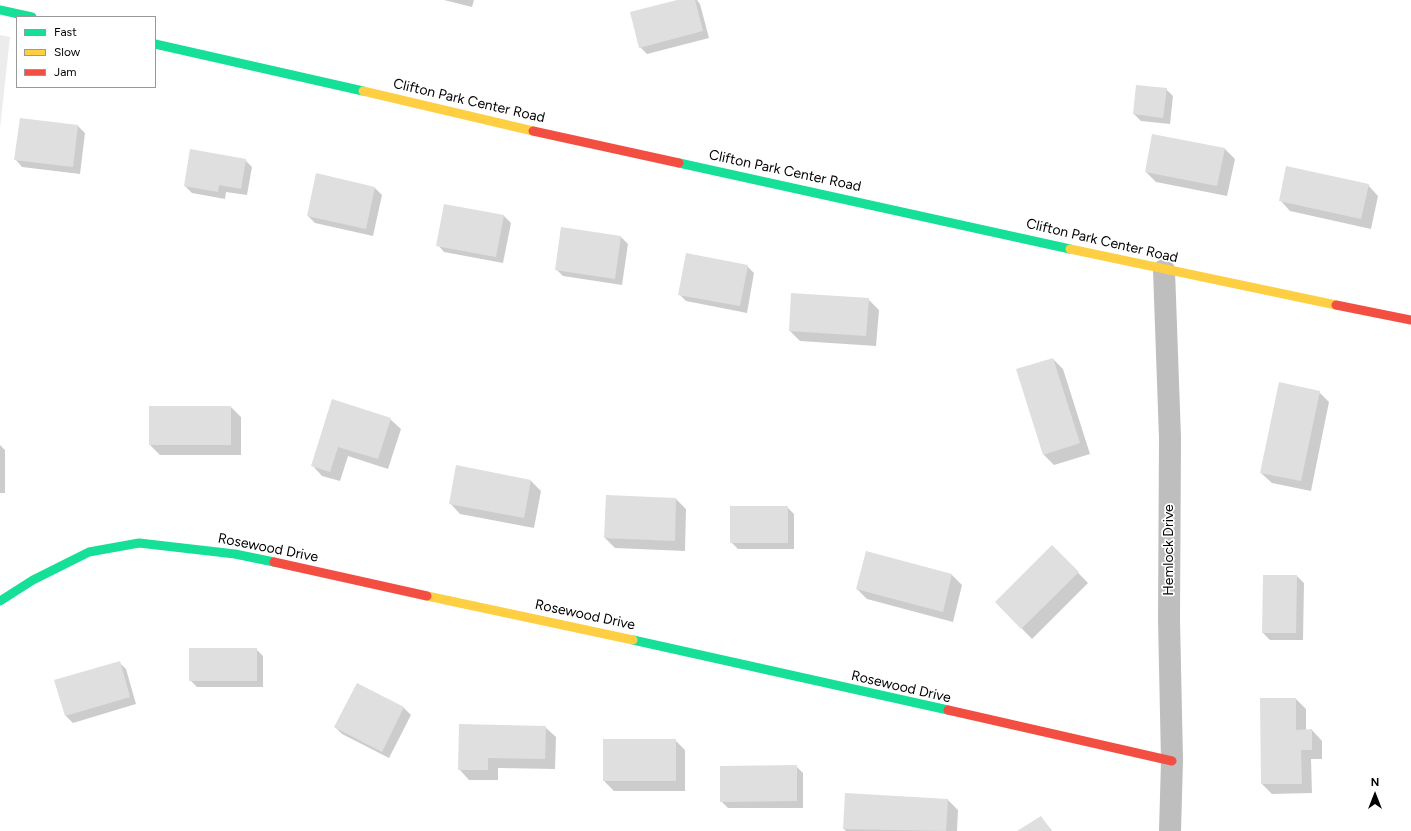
<!DOCTYPE html>
<html>
<head>
<meta charset="utf-8">
<style>
	body { margin:0 }
	#map { position:relative; width:1411px; height:831px; overflow:hidden; background:#fff; font-family:Figtree,sans-serif }
	canvas { display:block }
	.legend { position:absolute; left:16px; top:16px; width:140px; height:72px; box-sizing:border-box; background:#fff; border:1px solid #999; margin:0; padding:5px 7px; list-style:none; font-size:12px; color:#000 }
	.legend li { display:flex; align-items:center; gap:8px; height:20px }
	.legend b { width:20px; border:1px solid #999 }
	.north { position:absolute; left:1355px; top:775px; width:40px; height:40px; -webkit-text-stroke:3px #fff; paint-order:stroke; rotate:0deg; font-size:11px; font-weight:700; line-height:16px; text-align:center; color:#000 }
	.north::after { content:''; display:block; margin:auto; width:14px; height:18px; background:#000; clip-path:polygon(50% 0,100% 100%,50% 72%,0 100%) }
</style>
</head>
<body>
<div id="map">
<canvas width="1411" height="831"></canvas>
<ul class="legend">
<li><b style="height:5px;background:#16e098"></b>Fast</li>
<li><b style="height:5px;background:#ffcf43"></b>Slow</li>
<li><b style="height:5px;background:#f24e42"></b>Jam</li>
</ul>
<div class="north">N</div>
</div>
<script>
const c = document.querySelector('canvas').getContext('2d');
c.lineJoin = 'round';
function fill(path, color) {
  c.fillStyle = color;
  c.fill(path, 'evenodd');
}
function stroke(path, color, width, dash) {
  c.strokeStyle = color;
  c.lineWidth = width;
  c.lineCap = dash ? 'butt' : 'round';
  c.setLineDash(dash || []);
  c.stroke(path);
}
function write(font, color, halo, rows, align = 'center') {
  c.font = font + ' Figtree,sans-serif';
  c.lineWidth = 3.5;
  c.setLineDash([]);
  c.textBaseline = 'middle';
  c.strokeStyle = halo;
  c.fillStyle = color;
  for (const [text, x, y, turn = 0] of rows) {
    c.save();
    c.translate(x, y);
    c.rotate((+turn || 0) * Math.PI / 180);
    c.textAlign = isNaN(turn) ? turn : align;
    if (halo) c.strokeText(text, 0, 0);
    c.fillText(text, 0, 0);
    c.restore();
  }
}
fill(new Path2D(`
	M 0,35 L 10,37 L 0,128 Z`), '#ececec');
fill(new Path2D(`
	M 444,0 L 474,0 L 472,7 Z
	M 681,0 L 697,0 L 700,4 L 709,38 L 647,54 L 640,47 Z
	M 1166,89 L 1173,96 L 1170,124 L 1141,121 L 1134,114 Z
	M 78,126 L 85,133 L 80,174 L 22,167 L 16,160 Z
	M 1225,149 L 1235,159 L 1227,196 L 1156,182 L 1146,172 Z
	M 245,160 L 252,167 L 247,195 L 226,192 L 225,199 L 192,193 L 185,186 Z
	M 317,175 L 375,188 L 382,195 L 373,236 L 315,223 L 308,216 Z
	M 1368,185 L 1378,196 L 1371,229 L 1290,211 L 1280,200 Z
	M 504,216 L 511,223 L 503,263 L 444,252 L 438,245 Z
	M 621,237 L 628,244 L 622,285 L 563,276 L 556,269 Z
	M 747,266 L 754,273 L 747,313 L 686,301 L 679,294 Z
	M 868,299 L 879,310 L 876,346 L 800,341 L 790,331 Z
	M 1053,359 L 1063,369 L 1090,454 L 1054,465 L 1044,455 Z
	M 1319,392 L 1329,402 L 1311,491 L 1272,483 L 1261,473 Z
	M 332,400 L 390,419 L 401,429 L 388,469 L 348,456 L 340,481 L 322,476 L 312,465 Z
	M 231,407 L 241,417 L 241,455 L 160,455 L 150,445 Z
	M 0,445 L 5,450 L 5,493 L 0,493 Z
	M 457,466 L 531,481 L 541,491 L 534,528 L 460,514 L 450,503 Z
	M 607,496 L 676,499 L 686,509 L 685,551 L 615,548 L 605,538 Z
	M 787,507 L 794,514 L 794,549 L 738,549 L 731,542 Z
	M 1052,546 L 1088,583 L 1032,639 L 996,602 Z
	M 867,552 L 952,575 L 962,585 L 953,622 L 867,599 L 857,589 Z
	M 1297,576 L 1304,583 L 1303,640 L 1270,640 L 1263,633 Z
	M 256,649 L 263,656 L 263,687 L 197,687 L 190,680 Z
	M 119,662 L 126,669 L 136,704 L 73,723 L 66,716 L 56,680 Z
	M 357,684 L 404,708 L 411,715 L 389,758 L 342,734 L 335,727 Z
	M 1296,699 L 1306,709 L 1306,730 L 1312,730 L 1322,741 L 1322,759 L 1311,759 L 1312,793 L 1272,794 L 1262,784 Z
	M 545,727 L 556,737 L 555,769 L 498,768 L 498,780 L 469,780 L 459,769 Z
	M 675,740 L 685,750 L 685,791 L 614,791 L 604,781 Z
	M 796,766 L 803,773 L 803,808 L 728,808 L 721,801 Z
	M 948,800 L 958,810 L 957,831 L 846,831 L 844,829 Z
	M 1041,817 L 1052,831 L 1019,831 Z`), '#0003');
fill(new Path2D(`
	M 677,0 L 695,0 L 703,31 L 639,48 L 630,12 Z
	M 1136,85 L 1167,88 L 1163,118 L 1133,114 Z
	M 20,118 L 78,125 L 73,167 L 14,160 Z
	M 1152,134 L 1225,148 L 1217,186 L 1145,172 Z
	M 190,149 L 246,159 L 241,189 L 219,185 L 218,192 L 184,186 Z
	M 1286,166 L 1369,184 L 1361,219 L 1279,201 Z
	M 316,173 L 375,187 L 366,229 L 307,216 Z
	M 444,204 L 504,215 L 496,257 L 436,246 Z
	M 561,227 L 621,236 L 615,279 L 555,270 Z
	M 686,253 L 748,265 L 740,306 L 678,295 Z
	M 791,293 L 869,298 L 866,336 L 789,331 Z
	M 1053,358 L 1080,443 L 1043,455 L 1016,369 Z
	M 1279,382 L 1320,391 L 1301,481 L 1260,473 Z
	M 332,399 L 391,418 L 378,459 L 338,447 L 330,472 L 311,466 Z
	M 149,406 L 231,406 L 231,445 L 149,445 Z
	M 456,465 L 531,480 L 524,518 L 449,504 Z
	M 606,495 L 676,498 L 675,541 L 604,538 Z
	M 730,506 L 788,506 L 788,543 L 730,543 Z
	M 1052,545 L 1079,572 L 1021,629 L 995,602 Z
	M 866,551 L 952,574 L 943,612 L 856,589 Z
	M 1263,575 L 1297,575 L 1296,633 L 1262,633 Z
	M 189,648 L 257,648 L 257,681 L 189,681 Z
	M 120,661 L 130,697 L 65,716 L 54,680 Z
	M 357,683 L 404,707 L 382,752 L 334,727 Z
	M 1260,698 L 1296,698 L 1296,730 L 1312,729 L 1312,750 L 1301,750 L 1302,784 L 1261,784 Z
	M 459,724 L 546,726 L 545,759 L 488,758 L 488,770 L 458,770 Z
	M 603,739 L 676,739 L 676,781 L 603,781 Z
	M 797,765 L 797,801 L 720,802 L 720,766 Z
	M 845,793 L 948,799 L 946,831 L 843,829 Z
	M 1041,816 L 1051,831 L 1017,831 Z`), '#dfdfdf');
stroke(new Path2D(`
	M 1164,270 L 1170,438 L 1169,619 L 1172,761 L 1170,831`), '#bebebe', 22);
stroke(new Path2D(`
	M 0,10 L 32,17
	M 155,44 L 363,91
	M 679,163 L 1070,249
	M 0,601 L 33,580 L 89,552 L 139,543 L 235,554 L 274,562
	M 633,640 L 948,710`), '#16e098', 9);
stroke(new Path2D(`
	M 363,91 L 533,131
	M 1070,249 L 1336,305
	M 427,596 L 633,640`), '#ffcf43', 9);
stroke(new Path2D(`
	M 533,131 L 679,163
	M 1336,305 L 1411,320
	M 274,562 L 427,596
	M 948,710 L 1172,761`), '#f24e42', 9);
write('14px', '#000', '#fff', [
	["Clifton Park Center Road",469,101,13],
	["Clifton Park Center Road",785,171,12],
	["Clifton Park Center Road",1102,241,13],
	["Rosewood Drive",268,548,11],
	["Hemlock Drive",1169,550,-90],
	["Rosewood Drive",585,615,12],
	["Rosewood Drive",901,687,13]
]);
</script>
</body>
</html>
